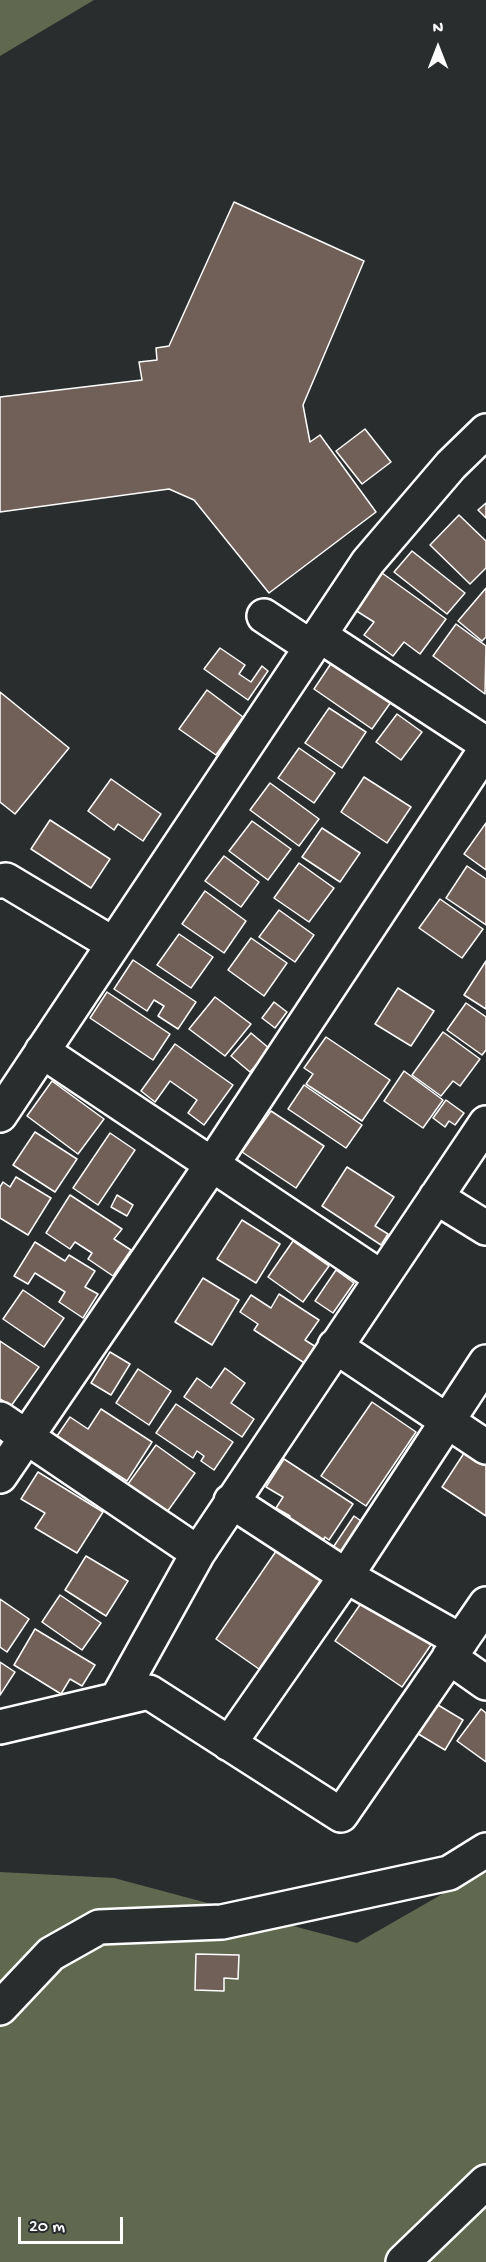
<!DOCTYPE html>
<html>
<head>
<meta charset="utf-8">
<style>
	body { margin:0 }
	#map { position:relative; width:486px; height:2262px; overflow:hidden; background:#2a2d2e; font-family:"Gochi Hand",sans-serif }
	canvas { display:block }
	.north { position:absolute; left:408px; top:18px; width:60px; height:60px; -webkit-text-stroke:4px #2a2d2e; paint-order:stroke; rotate:0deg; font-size:16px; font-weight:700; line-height:24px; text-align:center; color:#fff }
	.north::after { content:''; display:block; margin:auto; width:21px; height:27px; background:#fff; clip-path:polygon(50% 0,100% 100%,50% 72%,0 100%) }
	.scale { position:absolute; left:18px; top:2217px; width:105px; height:27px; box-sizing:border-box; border:3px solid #fff; border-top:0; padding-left:8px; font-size:18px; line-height:21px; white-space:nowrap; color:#fff; -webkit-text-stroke:4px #2a2d2e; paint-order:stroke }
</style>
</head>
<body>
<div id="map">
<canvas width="486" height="2262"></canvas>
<div class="north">N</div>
<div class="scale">20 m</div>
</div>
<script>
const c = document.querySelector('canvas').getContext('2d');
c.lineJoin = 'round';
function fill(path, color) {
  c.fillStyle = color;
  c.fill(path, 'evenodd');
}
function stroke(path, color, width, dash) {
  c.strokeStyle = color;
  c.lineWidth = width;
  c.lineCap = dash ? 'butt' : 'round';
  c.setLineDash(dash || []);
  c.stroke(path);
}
fill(new Path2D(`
	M 0,0 L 94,0 L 0,56 Z
	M 486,1869 L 486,2262 L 0,2262 L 0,1872 L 114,1878 L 357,1943 Z`), '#60684f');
const building = new Path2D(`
	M 234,202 L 364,261 L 303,405 L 310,442 L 320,435 L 376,512 L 269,593 L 194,500 L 169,489 L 0,512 L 0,397 L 142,380 L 139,362 L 157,360 L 156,348 L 169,346 Z
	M 365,429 L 391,462 L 362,484 L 336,451 Z
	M 486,503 L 486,518 L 478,510 Z
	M 459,515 L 486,541 L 486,568 L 470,584 L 430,545 Z
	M 412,551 L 465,593 L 447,614 L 394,572 Z
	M 382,573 L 446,619 L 420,654 L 404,642 L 393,656 L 364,635 L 374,622 L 355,610 Z
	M 486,588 L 486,637 L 482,641 L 458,621 Z
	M 456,624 L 486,646 L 485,694 L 433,656 Z
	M 220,648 L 245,665 L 239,674 L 251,682 L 262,666 L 268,671 L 248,700 L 204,669 Z
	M 332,662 L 391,702 L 372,729 L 314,689 Z
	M 207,690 L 243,717 L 216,755 L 179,729 Z
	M 0,692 L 69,748 L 15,814 L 0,802 Z
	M 329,708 L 366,732 L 342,768 L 305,743 Z
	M 397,714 L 422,732 L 401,760 L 376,742 Z
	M 299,748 L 335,773 L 314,803 L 278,778 Z
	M 364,777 L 411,807 L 387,843 L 341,812 Z
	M 111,779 L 161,814 L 143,841 L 118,824 L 114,830 L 88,811 Z
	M 270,783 L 319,819 L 299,846 L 250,810 Z
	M 50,820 L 110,859 L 91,888 L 31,849 Z
	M 252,821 L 291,849 L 268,880 L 229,851 Z
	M 486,823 L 486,870 L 464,854 Z
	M 322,828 L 360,853 L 340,882 L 302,857 Z
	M 224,856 L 259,882 L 241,907 L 205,881 Z
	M 299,863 L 334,888 L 309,922 L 274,898 Z
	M 467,866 L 486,879 L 486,925 L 446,898 Z
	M 205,891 L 246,921 L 224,953 L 182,924 Z
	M 440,899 L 483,929 L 462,958 L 419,928 Z
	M 279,910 L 314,935 L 295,962 L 259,937 Z
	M 179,934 L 213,957 L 191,988 L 157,965 Z
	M 251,938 L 287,963 L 264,996 L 228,970 Z
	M 133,960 L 196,1002 L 178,1029 L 158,1016 L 164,1006 L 154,1000 L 147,1011 L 114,989 Z
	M 486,961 L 486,1009 L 464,995 Z
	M 398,988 L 434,1011 L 411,1046 L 375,1024 Z
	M 107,992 L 170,1034 L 153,1060 L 90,1018 Z
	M 215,997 L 251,1024 L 225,1056 L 189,1029 Z
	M 274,1002 L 287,1012 L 275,1028 L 262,1018 Z
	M 466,1003 L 486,1017 L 486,1050 L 482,1055 L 447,1030 Z
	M 443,1032 L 480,1059 L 460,1086 L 453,1081 L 441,1096 L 412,1075 Z
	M 251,1033 L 270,1049 L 250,1072 L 231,1056 Z
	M 326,1037 L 390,1080 L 362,1121 L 306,1084 L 313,1074 L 304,1068 Z
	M 175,1044 L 233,1085 L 204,1125 L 188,1113 L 197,1100 L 170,1081 L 155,1102 L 141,1091 Z
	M 404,1071 L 443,1100 L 423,1128 L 384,1101 Z
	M 52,1081 L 104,1119 L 78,1154 L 27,1116 Z
	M 304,1085 L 362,1125 L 346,1148 L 288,1109 Z
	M 446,1100 L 464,1113 L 455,1125 L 449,1121 L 445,1127 L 433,1118 Z
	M 271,1111 L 324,1146 L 296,1188 L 242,1152 Z
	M 35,1132 L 77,1159 L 55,1192 L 13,1165 Z
	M 110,1133 L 135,1150 L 98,1205 L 73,1188 Z
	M 347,1167 L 394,1197 L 375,1226 L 388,1234 L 381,1245 L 322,1206 Z
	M 16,1177 L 51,1198 L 28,1235 L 0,1218 L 0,1187 L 3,1182 L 10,1187 Z
	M 70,1195 L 122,1229 L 114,1239 L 131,1250 L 113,1276 L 88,1259 L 92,1253 L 75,1242 L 70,1249 L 46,1233 Z
	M 117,1195 L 133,1205 L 127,1216 L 111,1207 Z
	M 242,1220 L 280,1244 L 256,1283 L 217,1259 Z
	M 293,1241 L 329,1266 L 303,1302 L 268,1277 Z
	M 35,1242 L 65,1261 L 69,1255 L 95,1271 L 85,1287 L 98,1294 L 83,1318 L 59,1302 L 65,1292 L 35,1273 L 28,1284 L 14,1276 Z
	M 336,1270 L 354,1283 L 333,1313 L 315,1301 Z
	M 203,1278 L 239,1300 L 212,1345 L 175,1322 Z
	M 23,1290 L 64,1318 L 44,1347 L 3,1319 Z
	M 279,1294 L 319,1320 L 305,1340 L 316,1347 L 306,1364 L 254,1330 L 258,1324 L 240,1312 L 251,1295 L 271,1308 Z
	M 0,1341 L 39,1367 L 11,1406 L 0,1399 Z
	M 110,1352 L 130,1364 L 111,1395 L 91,1383 Z
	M 225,1368 L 245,1383 L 231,1403 L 254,1419 L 242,1437 L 184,1397 L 197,1378 L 211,1388 Z
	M 138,1369 L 171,1391 L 149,1425 L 116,1403 Z
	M 372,1402 L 416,1432 L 366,1506 L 321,1476 Z
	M 176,1404 L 233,1442 L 214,1470 L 201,1461 L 204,1456 L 197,1451 L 193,1458 L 156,1433 Z
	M 101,1409 L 152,1442 L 127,1481 L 57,1436 L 70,1417 L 88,1429 Z
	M 156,1445 L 195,1473 L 167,1512 L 128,1484 Z
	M 468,1447 L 486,1458 L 486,1516 L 442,1487 Z
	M 284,1459 L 353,1504 L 329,1540 L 325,1537 L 319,1547 L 284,1525 L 290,1516 L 276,1508 L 283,1497 L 266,1487 Z
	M 38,1472 L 103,1512 L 77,1553 L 35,1528 L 45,1513 L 21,1499 Z
	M 354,1516 L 371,1528 L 347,1563 L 330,1552 Z
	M 283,1541 L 327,1571 L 259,1669 L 216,1639 Z
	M 86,1556 L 128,1581 L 106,1616 L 65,1590 Z
	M 60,1595 L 101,1623 L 82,1650 L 42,1622 Z
	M 366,1596 L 433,1642 L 402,1687 L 335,1641 Z
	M 0,1599 L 29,1619 L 7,1652 L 0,1647 Z
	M 35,1629 L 95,1665 L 82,1686 L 70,1679 L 61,1694 L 14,1665 Z
	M 0,1662 L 15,1672 L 0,1695 Z
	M 433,1702 L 463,1720 L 445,1750 L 415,1732 Z
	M 481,1709 L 486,1713 L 486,1762 L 457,1741 Z
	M 196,1954 L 239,1955 L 238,1979 L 224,1978 L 224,1991 L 195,1990 Z`);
fill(building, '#706058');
stroke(building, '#fff', 1.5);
const minor = new Path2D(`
	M 264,616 L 311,647
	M 319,635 L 486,744
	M 0,881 L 6,880 L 113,944
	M 42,1051 L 382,1278 L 198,1553
	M 0,1115 L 368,562 L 451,465 L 486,431
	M 436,1197 L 486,1228
	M 382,1278 L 486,1123
	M 335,1346 L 486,1447
	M 0,1419 L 198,1553 L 117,1699
	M 0,1476 L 213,1163 L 486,749
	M 231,1501 L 346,1576 L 461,1641
	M 449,1657 L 486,1683
	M 0,1727 L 149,1692 L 341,1815 L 486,1604
	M 229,1744 L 346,1576 L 486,1362
	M 0,2008 L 51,1954 L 99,1927 L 222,1922 L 449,1873 L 486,1850
	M 403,2262 L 486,2182`);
stroke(minor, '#fff', 38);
stroke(minor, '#2a2d2e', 33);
</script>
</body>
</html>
